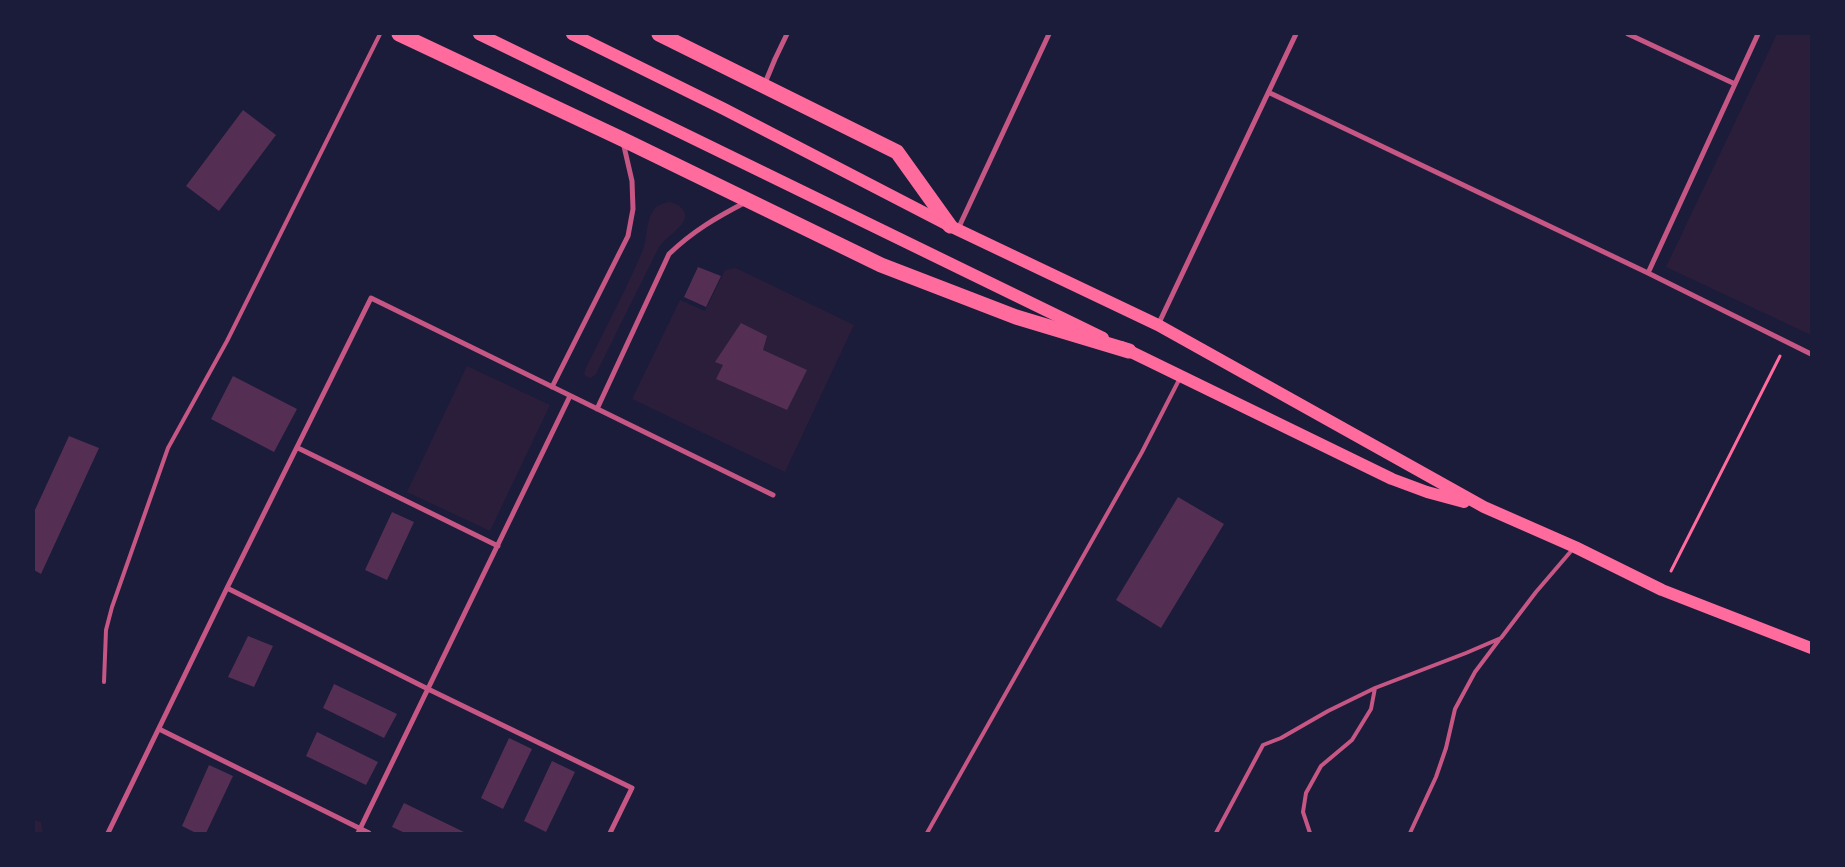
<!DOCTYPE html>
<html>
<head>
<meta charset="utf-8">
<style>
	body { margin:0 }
	#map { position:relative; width:1845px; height:867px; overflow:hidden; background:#1b1b3a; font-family:Rubik,sans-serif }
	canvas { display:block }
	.frame { position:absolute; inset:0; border:35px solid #1b1b3a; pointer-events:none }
</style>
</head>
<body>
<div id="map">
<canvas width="1845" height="867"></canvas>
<div class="frame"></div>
</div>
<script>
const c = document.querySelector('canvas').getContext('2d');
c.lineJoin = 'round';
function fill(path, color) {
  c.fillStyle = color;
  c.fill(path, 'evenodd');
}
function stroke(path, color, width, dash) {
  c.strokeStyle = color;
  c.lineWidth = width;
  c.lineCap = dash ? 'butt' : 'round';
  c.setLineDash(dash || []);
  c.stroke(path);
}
fill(new Path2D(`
	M 1777,34 L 1811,34 L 1811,335 L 1666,267 Z
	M 669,202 C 680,204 691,213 682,224 C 675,233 666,237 659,247 L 596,374 L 591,378 L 587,377 L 584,374 L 585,370 C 604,331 625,292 642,252 C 648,238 645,223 653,211 C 656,205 663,203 669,202 Z
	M 736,268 L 854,325 L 785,472 L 632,399 L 680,300 L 705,311 L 725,270 Z
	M 467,366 L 550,405 L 490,531 L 407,492 Z
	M 34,820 L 41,822 L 43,833 L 34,833 Z`), '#2a1e3b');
fill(new Path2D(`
	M 243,110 L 276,135 L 219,211 L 186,186 Z
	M 698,267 L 721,276 L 706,307 L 684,297 Z
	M 741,323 L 767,336 L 763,350 L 807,370 L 787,410 L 716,379 L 723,365 L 715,362 Z
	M 233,376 L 297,409 L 274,452 L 211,419 Z
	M 69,436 L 99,448 L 41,574 L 34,570 L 34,512 Z
	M 1178,497 L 1224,524 L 1161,628 L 1116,600 Z
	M 392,512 L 414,522 L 387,580 L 365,570 Z
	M 248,636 L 273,646 L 254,687 L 228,677 Z
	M 334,684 L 397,714 L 384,738 L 323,708 Z
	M 317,732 L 378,762 L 366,785 L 306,756 Z
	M 509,738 L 532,749 L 503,809 L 481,798 Z
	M 552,761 L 575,772 L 546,832 L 524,821 Z
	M 209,765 L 233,776 L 206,833 L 196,833 L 182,826 Z
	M 404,803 L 466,833 L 405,833 L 392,827 Z`), '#542f53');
stroke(new Path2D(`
	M 1671,571 L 1780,356`), '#ff6b9d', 3);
stroke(new Path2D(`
	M 104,682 L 106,630 L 112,607 L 168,448 L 227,341 L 380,34
	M 927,833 L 1142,452 L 1180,378
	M 1216,833 L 1263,745 L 1281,738 L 1328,711 L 1375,688 L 1466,653 L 1501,638 L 1536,592 L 1572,550
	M 1310,833 L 1303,812 L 1306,793 L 1321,766 L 1352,740 L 1371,709 L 1375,688
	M 1410,833 L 1436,777 L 1446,748 L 1455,709 L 1475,672 L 1499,640`), '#c65784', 4);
stroke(new Path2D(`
	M 1628,34 L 1735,84
	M 765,83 L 775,59 L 787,34
	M 1270,93 L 1648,273 L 1811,354
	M 958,229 L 1049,34
	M 1648,273 L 1758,34
	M 1158,325 L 1296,34
	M 552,387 L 628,236 L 633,209 L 632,181 L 623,142
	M 597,409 L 669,254 C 693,231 717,217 746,202
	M 298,448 L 498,546
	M 227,588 L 428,689 L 632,788 L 610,833
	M 159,729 L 369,833
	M 108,833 L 227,588 L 371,298 L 773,495
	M 358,833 L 570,396`), '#c65784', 5);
stroke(new Path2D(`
	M 479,34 L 1103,338
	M 572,34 L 724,109 L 950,226 L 1158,325 L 1484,507 L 1575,547 L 1662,590 L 1811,648
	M 1121,347 L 1392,479 L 1427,492 L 1464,502`), '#ff6b9d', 12);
stroke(new Path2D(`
	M 399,34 L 622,139 L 881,265 L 1016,317 L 1129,351
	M 659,34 L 897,152 L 950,226`), '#ff6b9d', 15);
</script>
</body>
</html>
